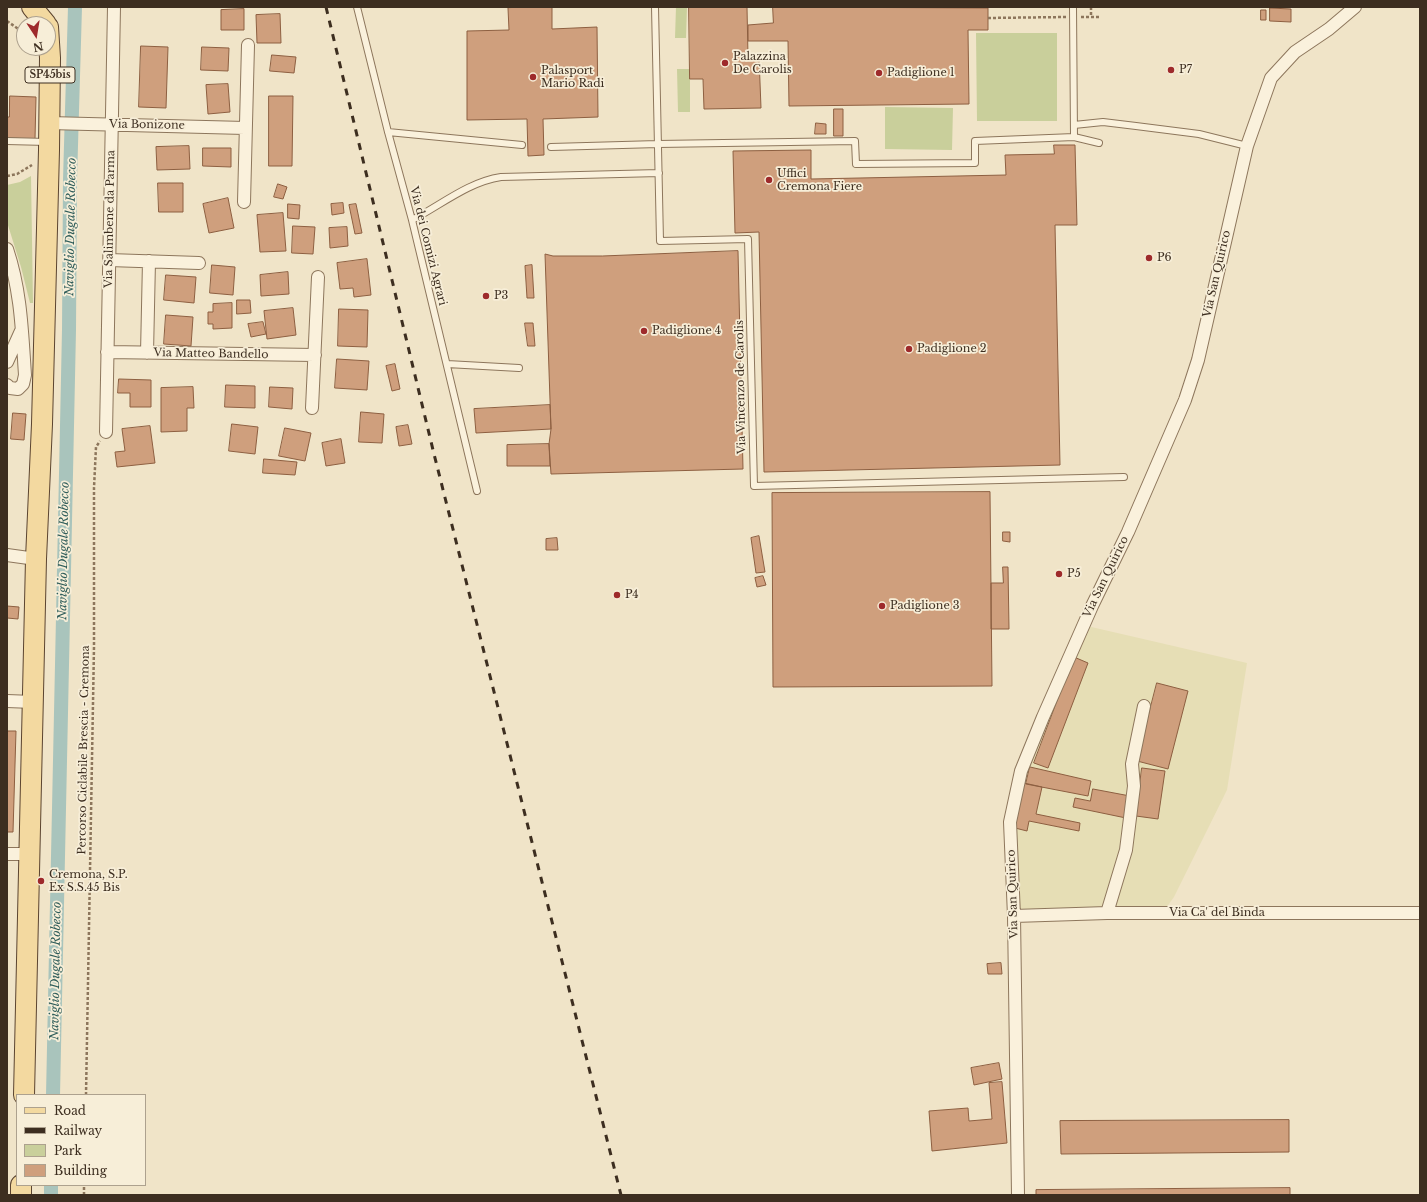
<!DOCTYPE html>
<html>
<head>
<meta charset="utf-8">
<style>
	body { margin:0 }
	#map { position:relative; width:1427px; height:1202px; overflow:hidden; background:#f0e4c8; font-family:"Libre Baskerville",serif }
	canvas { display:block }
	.frame { position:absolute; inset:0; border:8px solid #3d2e20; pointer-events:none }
	.legend { position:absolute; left:16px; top:1094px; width:130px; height:92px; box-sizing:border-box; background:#f7eed8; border:1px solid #ada18e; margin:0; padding:5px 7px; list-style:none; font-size:12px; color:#3d2e20 }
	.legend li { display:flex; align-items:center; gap:8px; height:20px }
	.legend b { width:20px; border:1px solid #ada18e }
	.north { position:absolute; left:16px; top:16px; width:40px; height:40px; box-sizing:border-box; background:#f7eed8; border:1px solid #ada18e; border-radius:50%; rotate:168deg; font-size:11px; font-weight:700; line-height:16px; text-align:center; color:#3d2e20 }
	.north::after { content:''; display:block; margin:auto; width:14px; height:18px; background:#9e2a2b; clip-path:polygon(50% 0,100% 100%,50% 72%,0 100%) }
</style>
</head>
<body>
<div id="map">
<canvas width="1427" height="1202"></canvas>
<div class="frame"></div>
<ul class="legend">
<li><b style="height:5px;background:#f3d9a0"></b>Road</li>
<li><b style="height:5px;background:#3d2e20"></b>Railway</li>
<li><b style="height:11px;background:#c9cf9b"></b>Park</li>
<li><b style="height:11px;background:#cf9f7d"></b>Building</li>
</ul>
<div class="north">N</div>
</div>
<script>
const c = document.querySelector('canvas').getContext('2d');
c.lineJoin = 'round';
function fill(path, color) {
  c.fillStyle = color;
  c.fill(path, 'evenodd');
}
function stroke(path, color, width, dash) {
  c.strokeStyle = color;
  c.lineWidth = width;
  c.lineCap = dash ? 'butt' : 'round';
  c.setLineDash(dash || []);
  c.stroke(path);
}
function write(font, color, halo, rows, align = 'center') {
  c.font = font + ' "Libre Baskerville",serif';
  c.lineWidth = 3.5;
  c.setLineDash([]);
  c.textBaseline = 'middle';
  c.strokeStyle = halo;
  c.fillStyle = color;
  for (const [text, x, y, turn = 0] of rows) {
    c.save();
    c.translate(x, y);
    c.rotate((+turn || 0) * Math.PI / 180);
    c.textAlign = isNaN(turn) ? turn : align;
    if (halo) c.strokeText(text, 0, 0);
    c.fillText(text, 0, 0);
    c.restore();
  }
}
fill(new Path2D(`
	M 1087,626 L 1247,663 L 1227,790 L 1174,897 L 1163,912 L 1025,915 L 1017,905 L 1012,827 L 1022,776 Z`), '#e6deb5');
fill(new Path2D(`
	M 676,7 L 687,7 L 686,38 L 675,38 Z
	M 976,33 L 1057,33 L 1057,121 L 977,121 Z
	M 677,69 L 690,69 L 690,112 L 678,112 Z
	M 885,107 L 953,108 L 952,150 L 885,149 Z
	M 31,176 L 33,303 L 30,303 L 21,267 L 7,222 L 7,185 L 20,182 Z`), '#c9cf9b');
stroke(new Path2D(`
	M 53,1095 L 69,330 L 70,180 L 75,7
	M 51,1195 L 51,1185`), '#a9c4bc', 14);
const building = new Path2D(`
	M 552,7 L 552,29 L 597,27 L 598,117 L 543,119 L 544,155 L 528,156 L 527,119 L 467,120 L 467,31 L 509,30 L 508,8 Z
	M 689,7 L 747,7 L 748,57 L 759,57 L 761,108 L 704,109 L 703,79 L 690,79 Z
	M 773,7 L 988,8 L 988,30 L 968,30 L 969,104 L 789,106 L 788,41 L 748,41 L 748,25 L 773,23 Z
	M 1270,8 L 1291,9 L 1291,22 L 1270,21 Z
	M 244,9 L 244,30 L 221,30 L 221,10 Z
	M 1261,10 L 1266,10 L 1266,20 L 1261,20 Z
	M 280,14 L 281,43 L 257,43 L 256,15 Z
	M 141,46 L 168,47 L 166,108 L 139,107 Z
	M 202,47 L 229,48 L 228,71 L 201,70 Z
	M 272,55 L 296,57 L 294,73 L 270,71 Z
	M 228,84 L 230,112 L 208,114 L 206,85 Z
	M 10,96 L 36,97 L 35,139 L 7,138 L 7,117 L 9,117 Z
	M 269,96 L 293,96 L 292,166 L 269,166 Z
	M 834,109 L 843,109 L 843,136 L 834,136 Z
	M 816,123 L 826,124 L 826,134 L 815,134 Z
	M 1054,145 L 1075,145 L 1077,225 L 1055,225 L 1060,465 L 764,472 L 759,232 L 735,233 L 733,151 L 811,150 L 811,179 L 1006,175 L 1005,155 L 1054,154 Z
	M 189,146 L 190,169 L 157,170 L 156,147 Z
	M 203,148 L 231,148 L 231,167 L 203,166 Z
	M 158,183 L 183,183 L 183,212 L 159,212 Z
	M 278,184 L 287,187 L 283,199 L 274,197 Z
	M 228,198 L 234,228 L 209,233 L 203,204 Z
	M 343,203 L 344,213 L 332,215 L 331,204 Z
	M 288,204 L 300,205 L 299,219 L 288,218 Z
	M 356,204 L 362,233 L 355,234 L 349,205 Z
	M 283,213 L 286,251 L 260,252 L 257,215 Z
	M 293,226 L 315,227 L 313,254 L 292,253 Z
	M 347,227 L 348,246 L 330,248 L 329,228 Z
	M 738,251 L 743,469 L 551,474 L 549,444 L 551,429 L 545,254 L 553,256 L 602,256 Z
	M 367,259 L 371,295 L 354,297 L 353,288 L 340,289 L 337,263 Z
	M 212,265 L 235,267 L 233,295 L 210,293 Z
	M 532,265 L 534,298 L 527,298 L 525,266 Z
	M 288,272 L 289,294 L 261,296 L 260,275 Z
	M 166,275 L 196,277 L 194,303 L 164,300 Z
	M 237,300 L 250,300 L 251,313 L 237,314 Z
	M 232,303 L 232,328 L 213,329 L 213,324 L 208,324 L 208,312 L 213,312 L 213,304 Z
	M 293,308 L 296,335 L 267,339 L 264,311 Z
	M 339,309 L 368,310 L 367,347 L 338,346 Z
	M 166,315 L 193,317 L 191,346 L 164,344 Z
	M 263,322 L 266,334 L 251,337 L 248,324 Z
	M 525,323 L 533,323 L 535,346 L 528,346 Z
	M 337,359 L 369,361 L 367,390 L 335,388 Z
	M 395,364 L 400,389 L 392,391 L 386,366 Z
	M 119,379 L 151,380 L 151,407 L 130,407 L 130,393 L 118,393 Z
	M 226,385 L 255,386 L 255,408 L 225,407 Z
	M 193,387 L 194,408 L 187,408 L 187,431 L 161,432 L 161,388 Z
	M 270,387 L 293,388 L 292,409 L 269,407 Z
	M 550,405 L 551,429 L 476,433 L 474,409 Z
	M 361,412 L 384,414 L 382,443 L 359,442 Z
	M 13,413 L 26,414 L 24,440 L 11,439 Z
	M 232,424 L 258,427 L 255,454 L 229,451 Z
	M 408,425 L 412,444 L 399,446 L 396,427 Z
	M 150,426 L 155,463 L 117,467 L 115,452 L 125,451 L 122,429 Z
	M 285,428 L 311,433 L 305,461 L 279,456 Z
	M 341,439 L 345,463 L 326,466 L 322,443 Z
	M 549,444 L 550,466 L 507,466 L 507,445 Z
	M 264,459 L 297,462 L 295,475 L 263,473 Z
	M 990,492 L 992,686 L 773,687 L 772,493 Z
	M 1003,532 L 1010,532 L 1010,542 L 1003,541 Z
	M 759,536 L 765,572 L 756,573 L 751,538 Z
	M 557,538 L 558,550 L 546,550 L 546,539 Z
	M 1003,567 L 1008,567 L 1009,629 L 991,629 L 991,583 L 1003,583 Z
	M 763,576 L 766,585 L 757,587 L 755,578 Z
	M 7,606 L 19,607 L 18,619 L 7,618 Z
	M 1074,657 L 1088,663 L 1048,768 L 1034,763 Z
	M 1157,683 L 1188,691 L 1168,769 L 1137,761 Z
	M 7,731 L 16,731 L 13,832 L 7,832 Z
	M 1030,767 L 1091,781 L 1088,796 L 1026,784 Z
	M 1142,768 L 1165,771 L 1158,819 L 1136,816 Z
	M 1024,783 L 1042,787 L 1036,814 L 1080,823 L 1079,831 L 1029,821 L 1027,831 L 1015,828 Z
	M 1093,789 L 1130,796 L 1126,818 L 1073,807 L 1075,798 L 1090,801 Z
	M 1001,963 L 1002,974 L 988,974 L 987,964 Z
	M 999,1063 L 1002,1079 L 974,1085 L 971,1068 Z
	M 1002,1082 L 1007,1143 L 932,1151 L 929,1111 L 968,1108 L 969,1121 L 992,1119 L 989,1083 Z
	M 1289,1120 L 1289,1152 L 1061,1154 L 1060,1121 Z
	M 1290,1188 L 1290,1195 L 1036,1195 L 1036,1190 Z`);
fill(building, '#cf9f7d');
stroke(building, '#8d5f41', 1);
const service = new Path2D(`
	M 357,7 L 388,132 L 412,220 L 477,491
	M 655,7 L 660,241 L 748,239 L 754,486 L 1124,477
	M 1073,7 L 1074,137 L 1099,143
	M 1074,125 L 1103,122 L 1136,126 L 1199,134 L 1247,146
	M 388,132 L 522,145
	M 7,141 L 47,142
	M 551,147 L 658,144 L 855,141 L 856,164 L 975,163 L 975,141 L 1074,137
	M 412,220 C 441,205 468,182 501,177 L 659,173
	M 447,364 L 519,368`);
const minor = new Path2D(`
	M 49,123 L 245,128
	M 244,202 L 248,45
	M 7,249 C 21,291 22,331 25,375 L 23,384 L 18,389 L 10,388 L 7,385
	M 109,260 L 199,263
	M 107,352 L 315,355
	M 147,353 L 149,261
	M 7,362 L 21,331
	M 312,408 L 318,277
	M 106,432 L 114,7
	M 7,555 L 36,559
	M 7,701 L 33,702
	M 7,854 L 29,854
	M 1107,913 L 1126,850 L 1134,786 L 1132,764 L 1144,706
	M 1014,916 L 1107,913 L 1420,913
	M 1018,1195 L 1014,916 L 1010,822 L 1021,771 L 1043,717 L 1092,606 L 1128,532 L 1185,400 L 1198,360 L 1247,146 L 1271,78 L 1295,52 L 1329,29 L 1355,7`);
const primary = new Path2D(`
	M 32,7 L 46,24
	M 24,1095 L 36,559 L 42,424 L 49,150 L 50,58 L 48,27
	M 21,1195 L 21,1185`);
stroke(service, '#8d765c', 8);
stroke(minor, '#8d765c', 14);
stroke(primary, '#5b4430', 22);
stroke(new Path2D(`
	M 1091,7 L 1091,16
	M 1081,17 L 1101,17
	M 988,18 L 1066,17
	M 7,21 L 24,33
	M 7,176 L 17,174 L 32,165
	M 86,1095 L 94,647 L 94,488 L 96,447 L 100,441
	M 84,1195 L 84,1185`), '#8d765c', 2.5, [3, 2]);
stroke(service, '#faf1dc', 6);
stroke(minor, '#faf1dc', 12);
stroke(primary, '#f3d9a0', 20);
stroke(new Path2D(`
	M 326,7 L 434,454 L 621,1195`), '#3d2e20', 3, [7, 7]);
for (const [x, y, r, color] of [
	[725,63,4,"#9e2a2b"],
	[1171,70,4,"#9e2a2b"],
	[879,73,4,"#9e2a2b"],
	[533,77,4,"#9e2a2b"],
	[769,180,4,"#9e2a2b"],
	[1149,258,4,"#9e2a2b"],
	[486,296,4,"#9e2a2b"],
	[644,331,4,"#9e2a2b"],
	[909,349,4,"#9e2a2b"],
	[1059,574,4,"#9e2a2b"],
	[617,595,4,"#9e2a2b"],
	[882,606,4,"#9e2a2b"],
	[41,881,4,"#9e2a2b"]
]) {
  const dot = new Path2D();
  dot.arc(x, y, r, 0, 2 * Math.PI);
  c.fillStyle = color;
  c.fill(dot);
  stroke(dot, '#f7eed8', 1.5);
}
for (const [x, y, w] of [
	[50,75,50]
]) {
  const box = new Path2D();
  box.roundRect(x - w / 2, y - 8, w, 16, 3);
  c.fillStyle = '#f7eed8';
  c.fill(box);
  stroke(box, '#3d2e20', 1);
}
write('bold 10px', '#3d2e20', null, [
	["SP45bis",50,75]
]);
write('11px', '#3d2e20', '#f7eed8', [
	["Palazzina",733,57],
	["De Carolis",733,70],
	["P7",1179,70],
	["Palasport",541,71],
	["Mario Radi",541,84],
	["Padiglione 1",887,73],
	["Uffici",777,174],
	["Cremona Fiere",777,187],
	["P6",1157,258],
	["P3",494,296],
	["Padiglione 4",652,331],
	["Padiglione 2",917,349],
	["P5",1067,574],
	["P4",625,595],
	["Padiglione 3",890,606],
	["Cremona, S.P.",49,875],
	["Ex S.S.45 Bis",49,888]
], 'left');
write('11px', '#3d2e20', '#f7eed8', [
	["Via Bonizone",147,125,1],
	["Via Salimbene da Parma",110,219,-89],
	["Via dei Comizi Agrari",428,246,76],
	["Via San Quirico",1217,274,-77],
	["Via Matteo Bandello",211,354,1],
	["Via Vincenzo de Carolis",741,387,-91],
	["Via San Quirico",1106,577,-64],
	["Percorso Ciclabile Brescia - Cremona",84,750,-89],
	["Via San Quirico",1013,894,-92],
	["Via Ca' del Binda",1217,913]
]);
write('italic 12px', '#2f5d5a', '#f7eed8', [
	["Naviglio Dugale Robecco",71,227,-89],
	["Naviglio Dugale Robecco",64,551,-89],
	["Naviglio Dugale Robecco",56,971,-89]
]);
</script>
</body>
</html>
